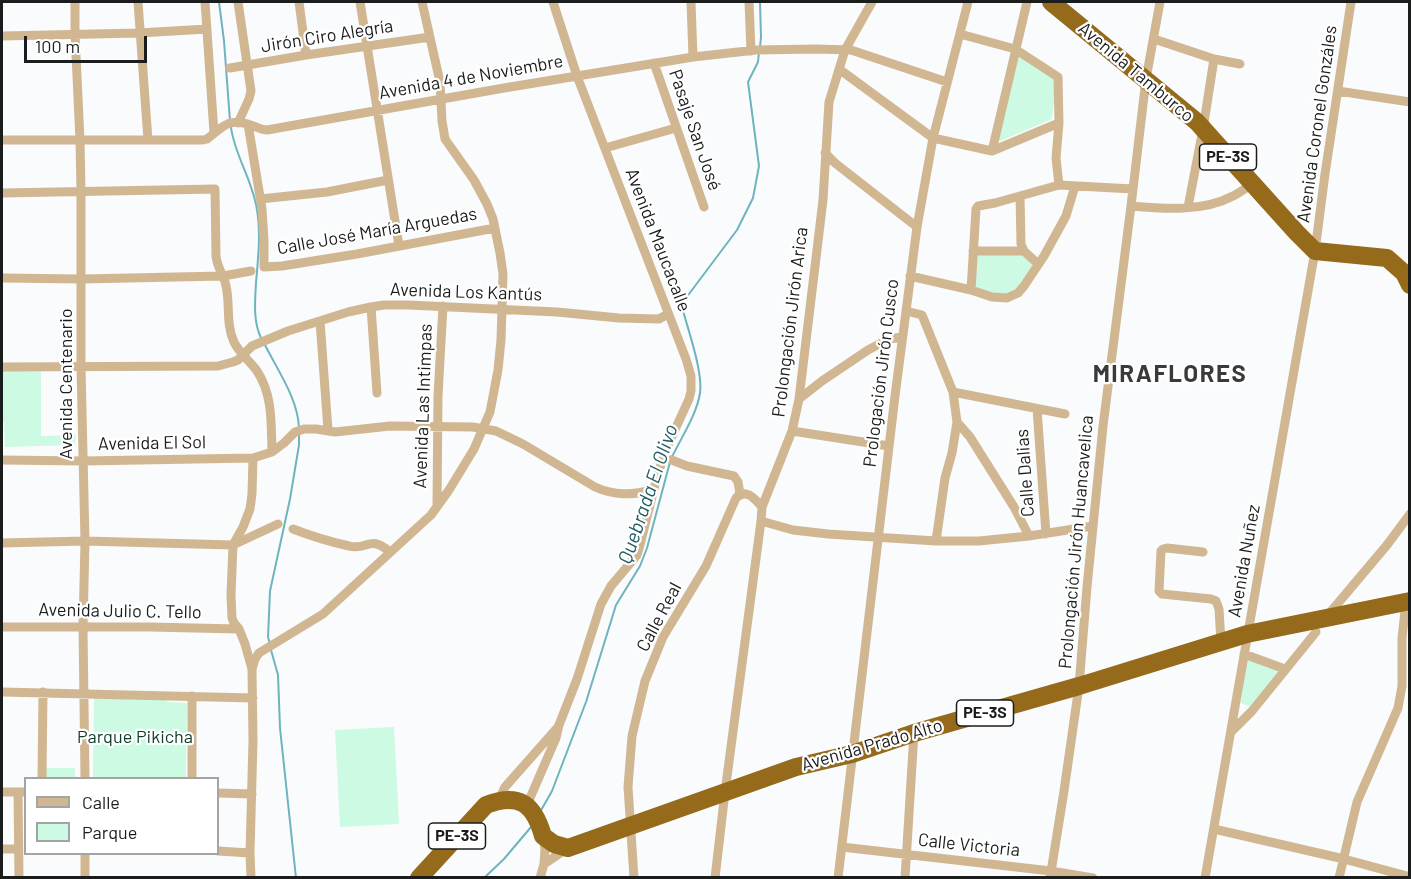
<!DOCTYPE html>
<html>
<head>
<meta charset="utf-8">
<style>
	body { margin:0 }
	#map { position:relative; width:1411px; height:879px; overflow:hidden; background:#fafbfd; font-family:Barlow,sans-serif }
	canvas { display:block }
	.frame { position:absolute; inset:0; border:3px solid #1b1c1c; pointer-events:none }
	.legend { position:absolute; left:24px; top:777px; width:195px; height:78px; box-sizing:border-box; background:#fff; border:2px solid #a4a4a4; margin:0; padding:8px 10px; list-style:none; font-size:18px; color:#1b1c1c }
	.legend li { display:flex; align-items:center; gap:12px; height:30px }
	.legend b { width:30px; border:2px solid #a4a4a4 }
	.scale { position:absolute; left:24px; top:36px; width:123px; height:27px; box-sizing:border-box; border:3px solid #1b1c1c; border-top:0; padding-left:8px; font-size:18px; line-height:21px; white-space:nowrap; color:#1b1c1c; -webkit-text-stroke:4px #fff; paint-order:stroke }
</style>
</head>
<body>
<div id="map">
<canvas width="1411" height="879"></canvas>
<div class="frame"></div>
<ul class="legend">
<li><b style="height:8px;background:#d1b791"></b>Calle</li>
<li><b style="height:16px;background:#cdfae2"></b>Parque</li>
</ul>
<div class="scale">100 m</div>
</div>
<script>
const c = document.querySelector('canvas').getContext('2d');
c.lineJoin = 'round';
function fill(path, color) {
  c.fillStyle = color;
  c.fill(path, 'evenodd');
}
function stroke(path, color, width, dash) {
  c.strokeStyle = color;
  c.lineWidth = width;
  c.lineCap = dash ? 'butt' : 'round';
  c.setLineDash(dash || []);
  c.stroke(path);
}
function write(font, color, halo, rows, align = 'center') {
  c.font = font + ' Barlow,sans-serif';
  c.lineWidth = 4.5;
  c.setLineDash([]);
  c.textBaseline = 'middle';
  c.strokeStyle = halo;
  c.fillStyle = color;
  for (const [text, x, y, turn = 0] of rows) {
    c.save();
    c.translate(x, y);
    c.rotate((+turn || 0) * Math.PI / 180);
    c.textAlign = isNaN(turn) ? turn : align;
    if (halo) c.strokeText(text, 0, 0);
    c.fillText(text, 0, 0);
    c.restore();
  }
}
fill(new Path2D(`
	M 1019,53 L 1057,77 L 1052,118 L 1050,120 L 1000,141 L 997,136 Z
	M 980,253 L 1025,255 L 1032,264 L 1032,268 L 1021,286 L 1005,296 L 979,290 L 976,286 L 976,257 Z
	M 2,370 L 41,370 L 41,436 L 76,435 L 75,445 L 5,447 L 4,422 L 2,422 Z
	M 1245,659 L 1281,671 L 1251,707 L 1241,703 Z
	M 94,694 L 164,697 L 167,702 L 187,703 L 186,778 L 93,778 Z
	M 394,727 L 399,824 L 340,827 L 335,730 Z
	M 45,768 L 75,768 L 75,778 L 46,778 Z`), '#cdfae2');
stroke(new Path2D(`
	M 219,2 L 224,41 L 230,121
	M 760,2 L 761,37 L 760,47
	M 231,127 C 234,154 253,181 257,210 C 261,234 258,259 256,283 C 255,302 253,321 261,338
	M 265,345 C 278,371 298,399 299,428
	M 672,457 C 681,438 697,414 700,393 C 703,371 688,330 682,307 L 686,298 L 737,230 L 753,198 L 759,166 L 748,82 L 758,62 L 759,52
	M 270,644 L 268,637 L 270,591 L 290,499 L 299,445 L 299,434
	M 271,650 L 278,675 L 280,728 L 296,878
	M 540,812 L 552,791 L 586,702 L 616,605 L 640,566 L 647,548 L 670,462
	M 484,878 L 504,859 L 531,827`), '#6db4be', 2);
stroke(new Path2D(`
	M 75,2 L 75,34 L 80,140 L 81,192 L 81,367 L 85,541 L 83,627 L 85,778
	M 138,2 L 148,140
	M 205,2 L 214,133
	M 238,2 L 251,91 L 249,99 L 238,123
	M 299,2 L 306,55
	M 360,2 L 399,246
	M 691,2 L 693,57
	M 749,2 L 751,51
	M 960,34 L 1015,49 L 1058,77 L 1059,123 L 1056,158 L 1059,185
	M 2,36 L 139,33 L 207,29
	M 1154,39 L 1214,59 L 1240,64
	M 654,63 L 704,207
	M 230,68 L 306,55 L 430,37
	M 839,69 L 933,138 L 992,151 L 1059,123
	M 1338,91 L 1410,102
	M 248,124 L 262,209 L 264,240 L 264,267 L 282,266 L 357,254 L 495,228
	M 2,140 L 203,140 L 207,139 C 222,128 227,118 248,124 C 255,126 260,130 267,130 L 504,88 L 693,57 L 756,50 L 816,49 L 851,50 L 947,82
	M 605,148 L 676,128
	M 992,151 L 1027,2
	M 825,153 L 835,163 L 917,227
	M 2,193 L 215,189 L 216,256 C 217,267 222,272 225,282 C 231,300 225,323 234,342 C 239,353 250,361 257,371 C 273,395 271,424 272,452
	M 1020,196 L 1021,244 L 1024,251 L 1038,264
	M 260,199 L 327,192 L 388,180
	M 1131,206 C 1164,209 1203,212 1233,196 C 1239,193 1246,188 1252,184
	M 1188,207 L 1203,129 L 1214,59
	M 973,251 L 1024,251
	M 910,276 L 971,290 L 992,297 L 1007,298 L 1018,293 L 1024,286 L 1044,256 L 1066,216 L 1075,186
	M 2,278 L 82,279 L 223,276 L 251,271
	M 971,290 L 976,209 L 978,206 L 995,203 L 1059,185 L 1133,189
	M 371,307 L 377,393
	M 906,311 L 922,315 L 953,392 L 957,422 L 970,437 L 1014,507 L 1029,536
	M 320,321 L 328,430
	M 2,367 L 218,366 L 233,362 L 238,360 L 252,346 L 288,331 L 348,312 L 371,307 L 384,305 L 408,305 L 557,312 L 619,318 L 659,319 L 668,314
	M 953,392 L 1065,414
	M 799,399 L 822,381 L 868,350 L 889,339 L 902,337
	M 1037,409 L 1046,534
	M 792,431 L 889,446
	M 664,457 L 687,466 L 734,476 L 738,482 L 740,494
	M 2,460 L 83,461 L 253,458 L 272,452 L 284,443 L 295,432 L 304,429 L 316,429 L 335,432 L 390,426 L 473,427 L 496,431 L 523,444 L 595,487 C 615,496 632,495 653,490
	M 437,506 L 438,396 L 443,306
	M 761,521 L 793,530 L 828,534 L 936,541 L 979,541 L 1029,536 L 1093,526
	M 293,529 C 311,536 331,542 349,546 C 368,551 369,534 390,552
	M 936,541 L 945,478 L 952,453 L 957,422
	M 2,543 L 85,541 L 233,545 L 278,524
	M 1203,552 L 1167,548 L 1163,549 L 1161,551 L 1159,591 L 1162,594 L 1211,599 L 1216,601 L 1219,609 L 1221,642
	M 1328,615 L 1387,545 L 1410,514
	M 2,627 L 149,627 L 239,629
	M 1244,654 L 1285,669
	M 252,669 L 255,659 L 259,653 L 323,614 L 431,515 L 449,490 L 474,449 L 490,412 L 498,370 L 501,340 L 503,274 L 500,253 L 493,219 L 487,204 L 474,180 L 445,139 L 442,121 L 440,82 L 422,2
	M 2,692 L 253,698
	M 192,696 L 192,778
	M 1231,732 L 1252,711 L 1316,632
	M 42,778 L 43,692
	M 2,792 L 26,792
	M 18,792 L 19,878
	M 218,793 L 252,794
	M 499,800 L 505,787 L 558,727
	M 527,805 L 556,738 L 559,725 L 577,679 L 601,604 L 611,586 L 637,555 L 640,545 L 658,473 L 668,445 L 689,399 L 691,391 L 691,376 L 686,359 L 577,76 L 553,2
	M 1214,829 L 1344,859 L 1410,877
	M 543,837 L 545,849 L 544,864
	M 842,847 L 1051,871 L 1093,878
	M 2,849 L 18,849
	M 218,851 L 250,853
	M 85,878 L 85,854
	M 251,878 L 250,853 L 253,741 L 252,669 L 245,644 L 239,629 L 234,623 L 232,618 L 231,595 L 233,545 L 243,527 L 250,509 L 252,494 L 253,458
	M 540,878 L 544,864 L 568,848
	M 634,878 L 628,787 L 632,736 L 645,681 L 663,637 L 706,566 L 736,498 C 746,488 754,498 762,507
	M 715,878 L 725,792 L 761,521 L 762,507 L 792,431 L 799,399 L 823,200 L 829,102 L 845,50 L 872,2
	M 838,878 L 895,396 L 917,227 L 933,138 L 968,2
	M 905,878 L 914,733
	M 1050,878 L 1064,791 L 1079,686 L 1087,587 L 1103,426 L 1131,206 L 1146,79 L 1160,2
	M 1205,878 L 1315,251 L 1325,174 L 1351,2
	M 1339,878 L 1357,802 L 1398,708 L 1402,686 L 1402,638 L 1406,602`), '#d1b791', 9);
stroke(new Path2D(`
	M 1051,2 L 1197,122 L 1297,233 L 1315,251 L 1387,258 L 1404,273 L 1410,285
	M 419,878 L 486,805 C 519,792 534,804 543,836 L 554,844 L 568,848 L 796,767 L 852,754 L 914,733 L 1079,686 L 1247,634 L 1410,601`), '#956a1a', 18);
for (const [x, y, w] of [
	[1228,157,57],
	[985,713,57],
	[457,836,57]
]) {
  const box = new Path2D();
  box.roundRect(x - w / 2, y - 13, w, 26, 4.5);
  c.fillStyle = '#fff';
  c.fill(box);
  stroke(box, '#1b1c1c', 1.5);
}
write('bold 16px', '#1b1c1c', null, [
	["PE-3S",1228,157],
	["PE-3S",985,713],
	["PE-3S",457,836]
]);
write('18px', '#1b1c1c', '#fff', [
	["Jirón Ciro Alegría",327,36,-9],
	["Avenida Tamburco",1136,72,40],
	["Avenida 4 de Noviembre",471,77,-10],
	["Avenida Coronel Gonzáles",1317,124,-82],
	["Pasaje San José",695,130,71],
	["Calle José María Arguedas",377,231,-10],
	["Avenida Maucacalle",658,240,69],
	["Avenida Los Kantús",466,292,2],
	["Prolongación Jirón Arica",790,322,-83],
	["Prologación Jirón Cusco",881,373,-83],
	["Avenida Centenario",66,384,-90],
	["Avenida Las Intimpas",423,406,-88],
	["Avenida El Sol",152,443,-1],
	["Calle Dalias",1025,473,-94],
	["Prolongación Jirón Huancavelica",1076,542,-85],
	["Avenida Nuñez",1244,561,-80],
	["Avenida Julio C. Tello",120,611,1],
	["Calle Real",659,617,-62],
	["Avenida Prado Alto",872,745,-16],
	["Calle Victoria",969,845,6]
]);
write('18px', '#0c3d29', '#fff', [
	["Parque Pikicha",135,737]
]);
write('italic 20px', '#225d65', '#fff', [
	["Quebrada El Olivo",648,494,-71]
]);
c.letterSpacing = '1.5px';
write('bold 24px', '#393a3c', '#fff', [
	["MIRAFLORES",1170,374]
]);
c.letterSpacing = '0px';
</script>
</body>
</html>
